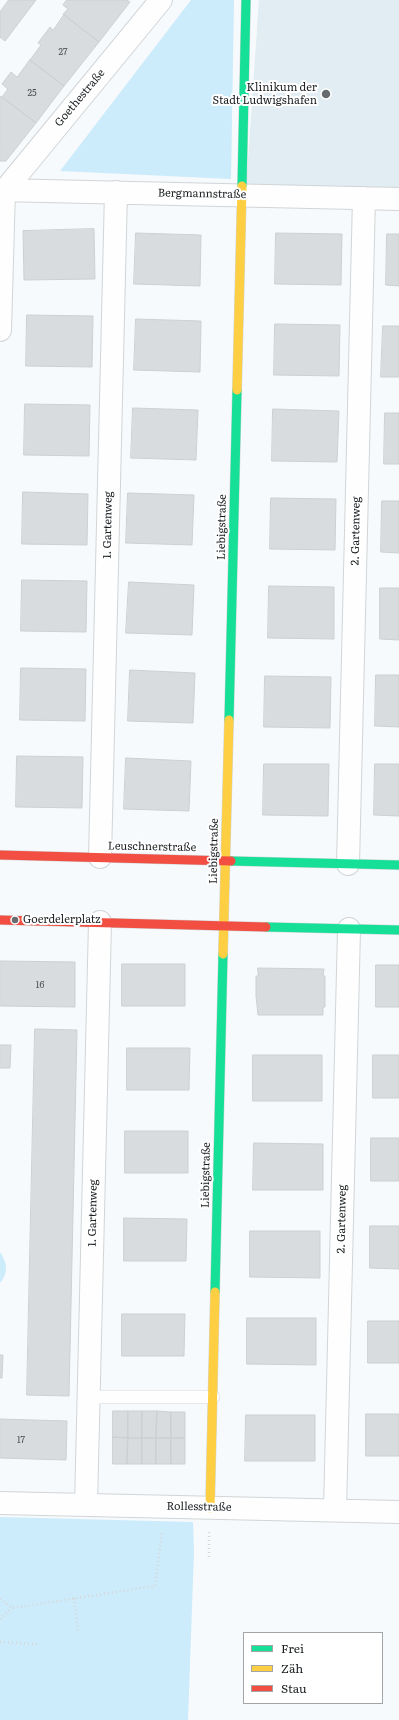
<!DOCTYPE html>
<html>
<head>
<meta charset="utf-8">
<style>
	body { margin:0 }
	#map { position:relative; width:399px; height:1720px; overflow:hidden; background:#f6fafc; font-family:Literata,serif }
	canvas { display:block }
	.legend { position:absolute; left:243px; top:1632px; width:140px; height:72px; box-sizing:border-box; background:#fff; border:1px solid #a4a5a6; margin:0; padding:5px 7px; list-style:none; font-size:12px; color:#1b1f21 }
	.legend li { display:flex; align-items:center; gap:8px; height:20px }
	.legend b { width:20px; border:1px solid #a4a5a6 }
</style>
</head>
<body>
<div id="map">
<canvas width="399" height="1720"></canvas>
<ul class="legend">
<li><b style="height:5px;background:#16e098"></b>Frei</li>
<li><b style="height:5px;background:#ffcf43"></b>Zäh</li>
<li><b style="height:5px;background:#f24e42"></b>Stau</li>
</ul>
</div>
<script>
const c = document.querySelector('canvas').getContext('2d');
c.lineJoin = 'round';
function fill(path, color) {
  c.fillStyle = color;
  c.fill(path, 'evenodd');
}
function stroke(path, color, width, dash) {
  c.strokeStyle = color;
  c.lineWidth = width;
  c.lineCap = dash ? 'butt' : 'round';
  c.setLineDash(dash || []);
  c.stroke(path);
}
function write(font, color, halo, rows, align = 'center') {
  c.font = font + ' Literata,serif';
  c.lineWidth = 4;
  c.setLineDash([]);
  c.textBaseline = 'middle';
  c.strokeStyle = halo;
  c.fillStyle = color;
  for (const [text, x, y, turn = 0] of rows) {
    c.save();
    c.translate(x, y);
    c.rotate((+turn || 0) * Math.PI / 180);
    c.textAlign = isNaN(turn) ? turn : align;
    if (halo) c.strokeText(text, 0, 0);
    c.fillText(text, 0, 0);
    c.restore();
  }
}
fill(new Path2D(`
	M 259,0 L 399,0 L 399,190 L 246,189 Z`), '#e1edf3');
fill(new Path2D(`
	M 191,0 L 234,0 L 231,179 L 60,171 Z
	M 0,1252 C 7,1262 9,1273 0,1283 Z
	M 0,1517 L 193,1522 L 194,1551 L 188,1720 L 0,1720 Z`), '#ccebfb');
const building = new Path2D(`
	M 9,0 L 36,0 L 5,41 L 0,37 L 0,12 Z
	M 67,0 L 127,0 L 130,2 L 99,42 L 63,14 L 68,9 L 63,5 Z
	M 64,15 L 99,42 L 64,86 L 30,60 L 41,45 L 38,43 L 50,27 L 53,30 Z
	M 30,60 L 64,86 L 36,123 L 2,97 L 8,89 L 2,84 L 11,72 L 17,77 Z
	M 0,96 L 36,123 L 6,161 L 0,161 Z
	M 94,229 L 95,279 L 24,280 L 23,231 Z
	M 136,233 L 201,235 L 200,286 L 134,284 Z
	M 276,233 L 342,234 L 341,285 L 275,284 Z
	M 387,234 L 399,234 L 399,286 L 386,285 Z
	M 27,315 L 93,316 L 92,367 L 26,366 Z
	M 136,319 L 201,321 L 200,372 L 134,370 Z
	M 275,324 L 340,325 L 339,376 L 274,375 Z
	M 383,326 L 399,326 L 399,377 L 381,377 Z
	M 25,404 L 90,405 L 89,456 L 24,455 Z
	M 133,408 L 198,410 L 196,460 L 131,458 Z
	M 273,409 L 339,411 L 337,462 L 272,461 Z
	M 385,413 L 399,413 L 399,464 L 384,464 Z
	M 23,492 L 88,494 L 87,545 L 22,544 Z
	M 128,493 L 194,495 L 192,545 L 126,543 Z
	M 271,498 L 336,499 L 335,550 L 270,549 Z
	M 382,501 L 399,501 L 399,553 L 381,552 Z
	M 22,580 L 87,581 L 86,632 L 21,631 Z
	M 129,582 L 194,585 L 192,635 L 126,633 Z
	M 269,586 L 334,587 L 334,639 L 268,638 Z
	M 380,588 L 399,588 L 399,640 L 380,639 Z
	M 21,668 L 86,669 L 85,721 L 20,720 Z
	M 130,670 L 195,673 L 193,723 L 128,721 Z
	M 376,675 L 399,675 L 399,727 L 375,726 Z
	M 265,676 L 331,677 L 330,728 L 264,727 Z
	M 17,756 L 83,757 L 82,808 L 16,807 Z
	M 126,758 L 191,761 L 189,811 L 124,809 Z
	M 264,764 L 329,764 L 328,816 L 263,815 Z
	M 375,764 L 399,764 L 399,816 L 374,815 Z
	M 0,961 L 75,962 L 75,1007 L 0,1006 Z
	M 122,964 L 185,964 L 185,1006 L 122,1006 Z
	M 376,965 L 399,965 L 399,1007 L 376,1007 Z
	M 258,968 L 324,969 L 323,976 L 325,976 L 325,1007 L 323,1007 L 323,1015 L 258,1015 L 256,996 L 256,976 L 258,976 Z
	M 35,1029 L 77,1030 L 69,1396 L 27,1395 Z
	M 0,1045 L 11,1045 L 10,1068 L 0,1068 Z
	M 127,1048 L 190,1048 L 189,1090 L 127,1090 Z
	M 253,1055 L 322,1055 L 322,1101 L 253,1101 Z
	M 373,1055 L 399,1055 L 399,1098 L 373,1098 Z
	M 125,1131 L 188,1131 L 188,1173 L 125,1173 Z
	M 371,1138 L 399,1138 L 399,1181 L 371,1181 Z
	M 254,1143 L 323,1144 L 323,1190 L 253,1190 Z
	M 124,1218 L 187,1219 L 186,1261 L 124,1261 Z
	M 370,1226 L 399,1226 L 399,1269 L 370,1268 Z
	M 250,1231 L 320,1231 L 320,1278 L 250,1277 Z
	M 122,1314 L 185,1314 L 184,1356 L 122,1356 Z
	M 247,1318 L 316,1318 L 316,1365 L 247,1364 Z
	M 368,1321 L 399,1321 L 399,1363 L 368,1363 Z
	M 0,1355 L 3,1355 L 2,1378 L 0,1378 Z
	M 113,1411 L 128,1411 L 128,1438 L 113,1437 Z
	M 128,1411 L 142,1411 L 142,1438 L 128,1438 Z
	M 142,1411 L 157,1411 L 156,1438 L 142,1438 Z
	M 157,1411 L 171,1412 L 171,1438 L 156,1438 Z
	M 171,1412 L 185,1412 L 185,1438 L 171,1438 Z
	M 366,1414 L 399,1414 L 399,1456 L 366,1456 Z
	M 246,1415 L 315,1415 L 315,1461 L 245,1461 Z
	M 0,1419 L 67,1421 L 66,1460 L 0,1458 Z
	M 113,1437 L 128,1438 L 127,1464 L 113,1464 Z
	M 128,1438 L 142,1438 L 142,1464 L 127,1464 Z
	M 142,1438 L 156,1438 L 156,1464 L 142,1464 Z
	M 156,1438 L 171,1438 L 171,1464 L 156,1464 Z
	M 171,1438 L 185,1438 L 185,1464 L 171,1464 Z`);
fill(building, '#d8dcde');
stroke(building, '#ccd0d2', 1);
const lane = new Path2D(`
	M 88,1397 L 213,1397`);
const street = new Path2D(`
	M 0,190 L 399,199
	M 0,196 L 161,0
	M 0,330 L 4,190
	M 100,857 L 116,192
	M 348,864 L 364,198
	M 0,1503 L 399,1512
	M 86,1505 L 100,922
	M 335,1510 L 349,929`);
const fast = new Path2D(`
	M 242,186 L 246,0
	M 229,720 L 237,390
	M 231,861 L 399,865
	M 266,927 L 399,930
	M 215,1292 L 223,954`);
const slow = new Path2D(`
	M 237,390 L 242,186
	M 223,954 L 229,720
	M 210,1508 L 215,1292`);
const jam = new Path2D(`
	M 0,855 L 231,861
	M 0,920 L 266,927`);
stroke(lane, '#d1d5d7', 14);
stroke(street, '#d1d5d7', 24);
stroke(fast, '#d1d5d7', 10);
stroke(slow, '#d1d5d7', 10);
stroke(jam, '#d1d5d7', 10);
stroke(new Path2D(`
	M 209,1557 L 209,1532
	M 74,1598 L 78,1631
	M 0,1599 L 12,1608 L 155,1586 L 162,1531
	M 0,1619 L 12,1608
	M 0,1642 L 37,1644`), '#d7d8d8', 2.5, [1, 3]);
stroke(lane, '#fefeff', 13);
stroke(street, '#fefeff', 22);
stroke(fast, '#16e098', 9);
stroke(slow, '#ffcf43', 9);
stroke(jam, '#f24e42', 9);
for (const [x, y, r, color] of [
	[326,94,5,"#686c6e"],
	[15,920,4,"#686c6e"]
]) {
  const dot = new Path2D();
  dot.arc(x, y, r, 0, 2 * Math.PI);
  c.fillStyle = color;
  c.fill(dot);
  stroke(dot, '#fff', 1.5);
}
write('9px', '#4a4e50', null, [
	["27",63,52],
	["25",32,93],
	["16",40,985],
	["17",21,1440]
]);
write('11px', '#1b1f21', '#fff', [
	["Klinikum der",317,88],
	["Stadt Ludwigshafen",317,101],
	["Goerdelerplatz",23,920,"left"]
], 'right');
write('11px', '#1b1f21', '#fff', [
	["Goethestraße",80,98,-50],
	["Bergmannstraße",202,194,1],
	["1. Gartenweg",108,525,-89],
	["Liebigstraße",222,527,-89],
	["2. Gartenweg",356,531,-89],
	["Leuschnerstraße",152,847,1],
	["Liebigstraße",214,851,-89],
	["Liebigstraße",206,1175,-89],
	["1. Gartenweg",93,1213,-89],
	["2. Gartenweg",342,1219,-89],
	["Rollesstraße",199,1507,1]
]);
</script>
</body>
</html>
